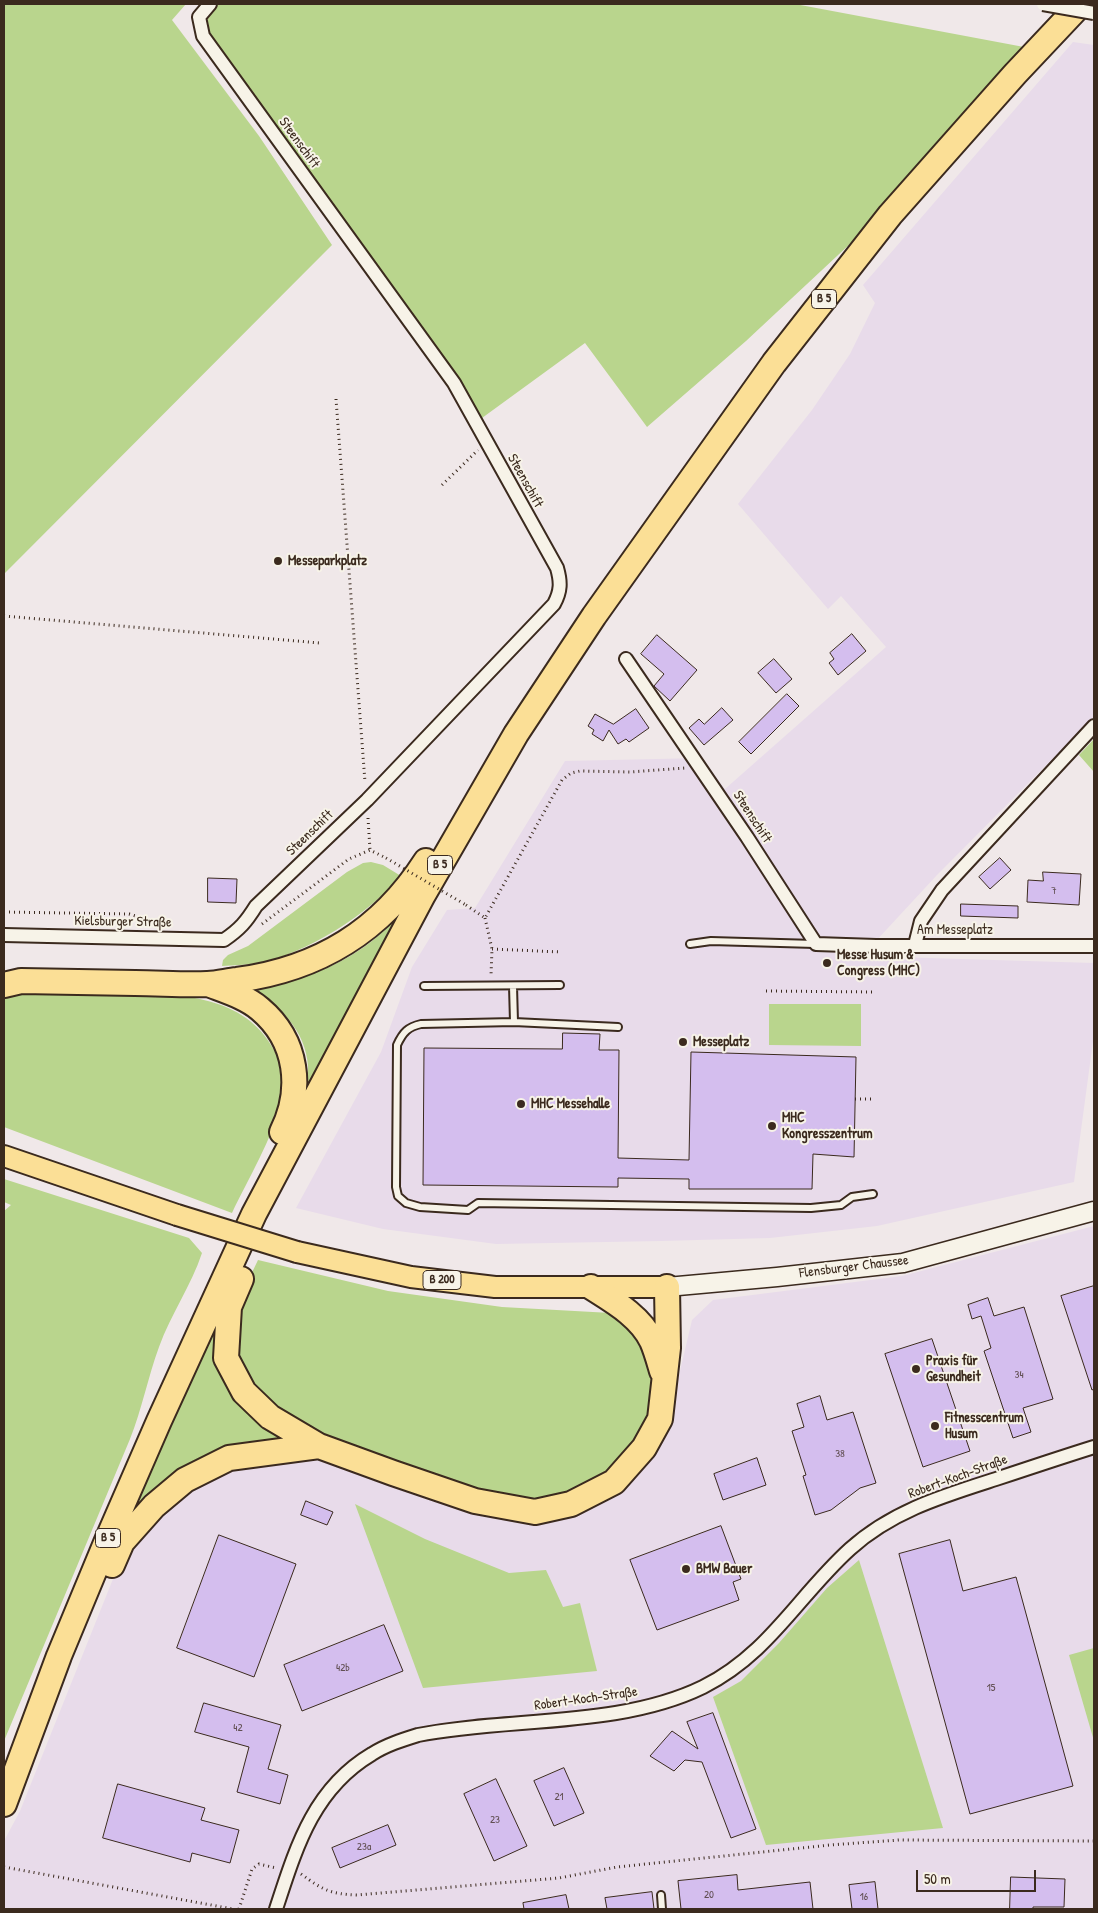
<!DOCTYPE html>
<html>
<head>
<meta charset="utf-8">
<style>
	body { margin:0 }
	#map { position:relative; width:1098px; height:1913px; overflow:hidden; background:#f0e8e9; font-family:"Patrick Hand",sans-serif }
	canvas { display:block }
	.frame { position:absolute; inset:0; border:5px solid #3b2a1e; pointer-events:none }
	.scale { position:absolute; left:916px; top:1870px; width:120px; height:22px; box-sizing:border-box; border:2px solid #3b2a1e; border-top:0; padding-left:6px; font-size:15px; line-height:18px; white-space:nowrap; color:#3b2a1e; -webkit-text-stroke:4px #f7f3e8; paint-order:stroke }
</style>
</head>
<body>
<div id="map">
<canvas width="1098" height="1913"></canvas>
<div class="frame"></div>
<div class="scale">50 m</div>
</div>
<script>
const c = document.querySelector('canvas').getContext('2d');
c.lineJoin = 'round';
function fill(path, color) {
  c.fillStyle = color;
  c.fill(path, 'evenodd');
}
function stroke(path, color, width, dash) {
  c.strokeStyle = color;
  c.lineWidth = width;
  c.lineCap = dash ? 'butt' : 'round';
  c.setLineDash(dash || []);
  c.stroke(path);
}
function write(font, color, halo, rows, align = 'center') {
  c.font = font + ' "Patrick Hand",sans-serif';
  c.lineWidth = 4;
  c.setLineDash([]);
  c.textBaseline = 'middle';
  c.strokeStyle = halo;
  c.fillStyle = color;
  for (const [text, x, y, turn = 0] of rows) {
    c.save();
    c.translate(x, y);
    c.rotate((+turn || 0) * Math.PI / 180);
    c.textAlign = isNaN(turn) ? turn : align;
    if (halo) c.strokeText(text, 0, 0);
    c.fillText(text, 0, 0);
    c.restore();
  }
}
fill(new Path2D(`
	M 1073,42 L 1094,45 L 1094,717 L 937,875 L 862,956 L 1094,963 L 1094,1034 L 1074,1182 L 877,1226 L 770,1238 L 661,1241 L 496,1244 L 383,1229 L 296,1208 L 381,1052 L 412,967 L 447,910 L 475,908 L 565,761 L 702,758 L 725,789 L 886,647 L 841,596 L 828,609 L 738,504 L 812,410 L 850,354 L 875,303 L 863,285 Z
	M 1094,1226 L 1094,1909 L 4,1909 L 4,1841 L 20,1811 L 127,1544 L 158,1509 L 230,1462 L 668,1422 L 692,1320 L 713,1300 L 902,1276 Z`), '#e8dbea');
fill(new Path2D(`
	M 4,4 L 186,4 L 172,20 L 259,136 L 332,245 L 4,574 Z
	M 218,4 L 795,4 L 1024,47 L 867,228 L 746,341 L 647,427 L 585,343 L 482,418 L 461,381 L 210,33 L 207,17 Z
	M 1094,739 L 1094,772 L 1079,755 Z
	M 371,862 L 383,865 L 401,876 C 370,913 305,955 257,963 C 246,965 234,965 222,966 L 223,960 L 228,955 L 248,946 L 347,872 L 363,863 Z
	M 405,909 L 306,1090 C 307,1082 308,1074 308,1066 C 306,1031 279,1004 250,988 C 296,984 343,966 378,936 C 388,928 396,918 405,909 Z
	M 53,991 C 77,992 102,992 126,993 C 179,994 245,995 274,1050 C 282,1065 285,1085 281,1102 C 273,1138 248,1179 232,1213 L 4,1127 L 4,996 Z
	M 769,1004 L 861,1004 L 861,1046 L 769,1045 Z
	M 4,1179 L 189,1238 L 202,1253 C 191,1286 171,1314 159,1347 C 148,1377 142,1409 130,1439 L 4,1741 L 4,1211 L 11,1205 L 4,1202 Z
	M 258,1260 L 388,1291 L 502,1307 L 611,1313 L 638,1333 L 654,1368 L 653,1415 L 609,1476 L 569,1496 L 533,1504 L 478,1494 L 326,1439 L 275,1413 L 249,1389 L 233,1356 L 236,1306 Z
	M 223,1303 L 222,1360 L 306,1444 L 227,1454 L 118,1538 Z
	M 355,1504 L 425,1539 L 509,1573 L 546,1570 L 563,1607 L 580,1603 L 597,1671 L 423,1688 Z
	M 859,1560 L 943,1828 L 766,1845 L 713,1697 L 741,1681 L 779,1643 L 827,1588 Z
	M 1094,1648 L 1094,1741 L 1069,1655 Z`), '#b9d58d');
const building = new Path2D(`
	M 852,634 L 866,651 L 838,675 L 829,663 L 834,659 L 830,653 Z
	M 657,635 L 697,670 L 670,701 L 654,686 L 664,674 L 641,654 Z
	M 774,659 L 792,679 L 776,693 L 758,673 Z
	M 787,694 L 799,706 L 751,754 L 739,742 Z
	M 722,708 L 733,720 L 704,745 L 689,728 L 699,719 L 704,724 Z
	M 636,709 L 649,728 L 629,742 L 626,739 L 618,744 L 609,730 L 603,741 L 592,734 L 594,730 L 588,726 L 595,714 L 613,724 Z
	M 1000,858 L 1011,870 L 990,889 L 979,877 Z
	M 1043,872 L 1081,874 L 1079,905 L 1027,902 L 1028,880 L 1043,881 Z
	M 208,878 L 237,879 L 236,903 L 208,902 Z
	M 961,904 L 1018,906 L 1018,918 L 961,916 Z
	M 563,1033 L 600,1034 L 599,1050 L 619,1050 L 618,1158 L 689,1160 L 691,1052 L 856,1057 L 854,1157 L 813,1154 L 812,1189 L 689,1189 L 689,1179 L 618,1178 L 618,1187 L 423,1185 L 424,1048 L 562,1049 Z
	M 1094,1286 L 1094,1389 L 1092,1390 L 1061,1296 Z
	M 988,1298 L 994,1316 L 1024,1307 L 1053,1399 L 1023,1408 L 1031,1432 L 1013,1438 L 984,1351 L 991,1348 L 981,1316 L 972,1319 L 968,1305 Z
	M 932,1339 L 970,1451 L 923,1467 L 885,1354 Z
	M 820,1396 L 827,1420 L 853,1412 L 876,1483 L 860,1488 L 831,1510 L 815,1515 L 803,1476 L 806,1475 L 792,1431 L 804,1427 L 797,1404 Z
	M 757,1458 L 766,1485 L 723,1500 L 714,1474 Z
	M 306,1501 L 333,1512 L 327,1525 L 301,1515 Z
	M 721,1526 L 741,1579 L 733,1582 L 739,1600 L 657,1630 L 630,1560 Z
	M 219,1535 L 296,1564 L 254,1677 L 177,1648 Z
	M 950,1540 L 963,1591 L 1016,1577 L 1073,1786 L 970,1814 L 899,1554 Z
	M 384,1625 L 403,1671 L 302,1711 L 284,1665 Z
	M 204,1703 L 281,1725 L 268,1769 L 288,1775 L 280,1804 L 237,1792 L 249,1747 L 195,1732 Z
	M 713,1713 L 756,1829 L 731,1838 L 702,1762 L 685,1760 L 674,1771 L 650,1756 L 672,1731 L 698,1749 L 687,1722 Z
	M 564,1768 L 584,1813 L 554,1826 L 534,1781 Z
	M 496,1779 L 527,1846 L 494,1861 L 464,1794 Z
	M 118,1784 L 205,1808 L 201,1820 L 239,1830 L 230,1863 L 192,1853 L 190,1862 L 103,1838 Z
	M 388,1825 L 396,1845 L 340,1868 L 332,1848 Z
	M 737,1875 L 738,1890 L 810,1882 L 813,1909 L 681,1909 L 678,1881 Z
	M 1011,1877 L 1065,1879 L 1064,1907 L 1033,1907 L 1033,1909 L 1010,1909 Z
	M 875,1882 L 878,1909 L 852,1909 L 849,1885 Z
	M 652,1892 L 654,1909 L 607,1909 L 605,1898 Z
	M 566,1895 L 569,1909 L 524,1909 L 523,1903 Z`);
fill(building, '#d4beee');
stroke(building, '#3b2a1e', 1);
const lane = new Path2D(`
	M 690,944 L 711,941 L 815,944
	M 424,986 L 560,985
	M 513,986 L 514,1022
	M 618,1027 L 514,1022 L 421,1024 C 408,1027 403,1032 397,1045 L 396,1187 L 398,1196 L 406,1203 L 420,1207 L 468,1210 L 478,1203 L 811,1208 L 841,1205 L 852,1197 L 873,1194
	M 661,1895 L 662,1909`);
const street = new Path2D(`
	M 626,659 L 747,837 L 816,944 L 876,946 L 1094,946
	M 4,935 L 224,940 C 240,929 246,922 256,906 L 367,800 L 554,604 C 561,591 561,582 557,568 L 454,383 L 203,36 L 199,17 L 210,4
	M 915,945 L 921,921 L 942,890 L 1094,726
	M 276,1909 C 296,1848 313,1789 372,1754 C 386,1745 402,1740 418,1735 C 508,1717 619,1728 703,1687 C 769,1654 798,1596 850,1549 C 892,1511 943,1496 996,1479 C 1029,1468 1062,1457 1094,1447`);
const secondary = new Path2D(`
	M 667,1287 L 777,1277 L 903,1263 L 1094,1211`);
const primary = new Path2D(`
	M 4,1156 L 177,1215
	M 297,1252 L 411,1277 L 495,1287 L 667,1287`);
const highway = new Path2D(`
	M 208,984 C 226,991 246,997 260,1009 C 298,1041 303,1090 282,1132
	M 4,985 L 21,981 C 59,982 97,982 135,983 C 159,983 183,985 207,984 C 217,984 227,981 237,980 C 319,969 381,931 426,861
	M 241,1279 L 229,1307 L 226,1358 L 244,1392 L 270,1417 L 319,1446 L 393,1473 L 475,1501 L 535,1512 L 571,1504 L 614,1482 L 644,1448 L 660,1419 L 668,1348 L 667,1287
	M 591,1287 C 613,1301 640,1316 652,1341 C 656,1350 659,1361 662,1371
	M 112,1565 L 122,1542 L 154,1506 L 185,1480 L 229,1458 L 319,1446
	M 4,1804 L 59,1656 L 108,1538 L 159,1421 L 254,1214 L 423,895 L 516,734 L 594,616 L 774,363 L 890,215 L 1015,74 L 1081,4`);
stroke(lane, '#3b2a1e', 10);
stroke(street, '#3b2a1e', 16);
stroke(secondary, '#3b2a1e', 21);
stroke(primary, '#3b2a1e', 24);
stroke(highway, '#3b2a1e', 28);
stroke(new Path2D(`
	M 336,399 L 365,782
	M 442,485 L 478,450
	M 4,616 L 320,643
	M 368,818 L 370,850
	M 466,905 L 485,918 L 562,780 L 571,773 L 580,771 L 630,772 L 685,768
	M 4,912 L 129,914 L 146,919 L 155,925
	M 485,918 L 492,949 L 491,975
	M 262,924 L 349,859 L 370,850 L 386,858
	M 492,949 L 561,952
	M 766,991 L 875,992
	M 855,1099 L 874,1099
	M 4,1867 L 233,1909
	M 301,1874 C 323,1890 330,1894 357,1895 L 559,1878 L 617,1867 L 830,1845 L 899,1840 L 1094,1841
	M 239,1909 L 252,1869 L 259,1864 L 276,1868`), '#3b2a1e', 3, [1, 4]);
stroke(lane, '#f7f3e8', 6);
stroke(street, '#f7f3e8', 12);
stroke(secondary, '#f7f3e8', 18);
stroke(primary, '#fbdf96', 20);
stroke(highway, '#fbdf96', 24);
const streetBridge = new Path2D(`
	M 1043,4 L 1094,13`);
const primaryBridge = new Path2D(`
	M 177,1215 L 297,1252`);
stroke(streetBridge, '#3b2a1e', 16, []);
stroke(primaryBridge, '#3b2a1e', 24, []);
stroke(new Path2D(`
	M 386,858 L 466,905`), '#3b2a1e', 3, [1, 4]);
stroke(streetBridge, '#f7f3e8', 12);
stroke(primaryBridge, '#fbdf96', 20);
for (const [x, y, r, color] of [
	[278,561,5,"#3b2a1e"],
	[827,963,5,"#3b2a1e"],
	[683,1042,5,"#3b2a1e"],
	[521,1104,5,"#3b2a1e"],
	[772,1126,5,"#3b2a1e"],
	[916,1369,5,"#3b2a1e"],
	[935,1426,5,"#3b2a1e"],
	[686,1569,5,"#3b2a1e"]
]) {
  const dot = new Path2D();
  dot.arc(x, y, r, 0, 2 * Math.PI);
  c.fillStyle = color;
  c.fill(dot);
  stroke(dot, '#f7f3e8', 2);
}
write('11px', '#614f52', null, [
	["7",1054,891],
	["34",1019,1375],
	["38",840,1454],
	["42b",343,1668],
	["15",991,1688],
	["42",238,1728],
	["21",559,1797],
	["23",495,1820],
	["23a",364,1847],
	["20",709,1895],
	["16",864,1897]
]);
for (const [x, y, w] of [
	[824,299,25],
	[440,865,25],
	[442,1280,38],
	[108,1538,25]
]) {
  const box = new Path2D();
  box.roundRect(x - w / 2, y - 9.5, w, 19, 4);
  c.fillStyle = '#f7f3e8';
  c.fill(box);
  stroke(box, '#3b2a1e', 1);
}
write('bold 12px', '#3b2a1e', null, [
	["B 5",824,299],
	["B 5",440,865],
	["B 200",442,1280],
	["B 5",108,1538]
]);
write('14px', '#3b2a1e', '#f7f3e8', [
	["Steenschift",299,143,54],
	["Steenschift",525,481,61],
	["Steenschift",752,817,57],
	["Steenschift",310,833,-44],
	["Kielsburger Straße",123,922,1],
	["Am Messeplatz",955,930],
	["Flensburger Chaussee",854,1267,-7],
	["Robert-Koch-Straße",958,1477,-20],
	["Robert-Koch-Straße",586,1699,-8]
]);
write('bold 14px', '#3b2a1e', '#f7f3e8', [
	["Messeparkplatz",288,561],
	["Messe Husum &",837,955],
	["Congress (MHC)",837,971],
	["Messeplatz",693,1042],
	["MHC Messehalle",531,1104],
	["MHC",782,1118],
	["Kongresszentrum",782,1134],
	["Praxis für",926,1361],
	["Gesundheit",926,1377],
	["Fitnesscentrum",945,1418],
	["Husum",945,1434],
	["BMW Bauer",696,1569]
], 'left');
</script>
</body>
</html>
